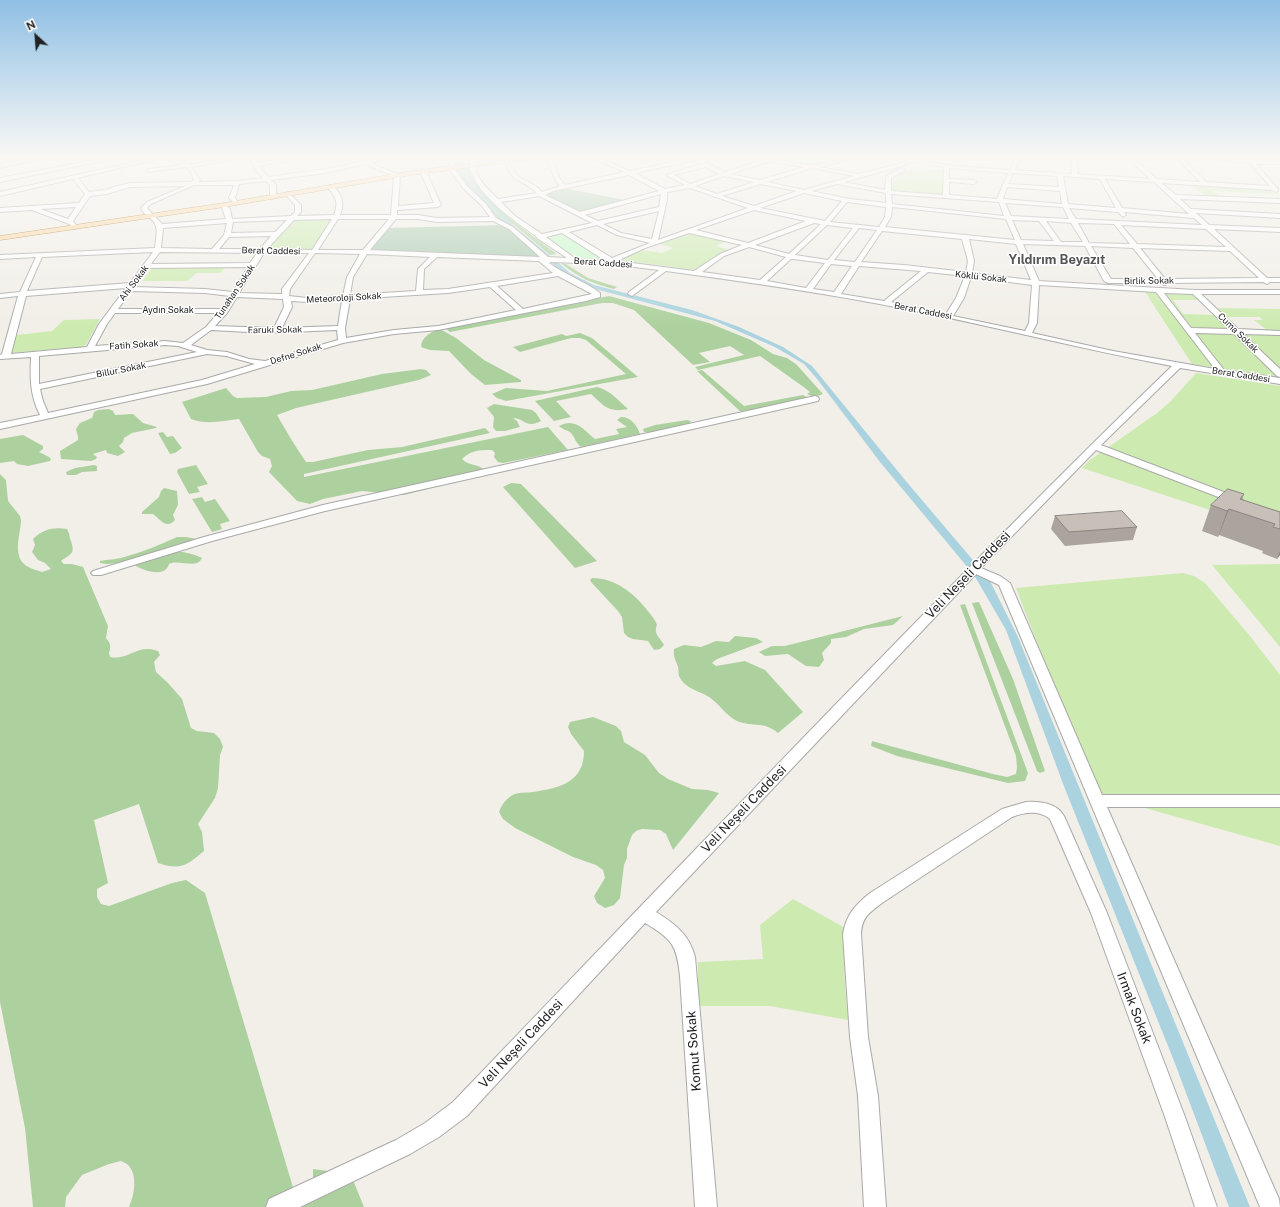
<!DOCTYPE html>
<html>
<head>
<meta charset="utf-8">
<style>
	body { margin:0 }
	#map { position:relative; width:1280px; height:1207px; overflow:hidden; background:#f2efe9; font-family:"Public Sans",sans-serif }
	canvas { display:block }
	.north { position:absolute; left:16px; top:16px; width:40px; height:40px; -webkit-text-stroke:3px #fff; paint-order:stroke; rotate:334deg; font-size:11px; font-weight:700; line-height:16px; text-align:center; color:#222 }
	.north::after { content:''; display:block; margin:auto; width:14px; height:18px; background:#222; clip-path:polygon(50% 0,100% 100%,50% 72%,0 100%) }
</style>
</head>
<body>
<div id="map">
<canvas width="1280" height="1207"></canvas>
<div class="north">N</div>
</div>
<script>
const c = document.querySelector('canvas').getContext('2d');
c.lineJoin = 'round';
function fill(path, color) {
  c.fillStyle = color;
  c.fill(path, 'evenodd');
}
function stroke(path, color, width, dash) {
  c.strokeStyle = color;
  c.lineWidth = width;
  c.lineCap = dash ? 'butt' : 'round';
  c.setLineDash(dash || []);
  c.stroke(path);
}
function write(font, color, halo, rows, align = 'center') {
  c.font = font + ' "Public Sans",sans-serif';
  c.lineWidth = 3;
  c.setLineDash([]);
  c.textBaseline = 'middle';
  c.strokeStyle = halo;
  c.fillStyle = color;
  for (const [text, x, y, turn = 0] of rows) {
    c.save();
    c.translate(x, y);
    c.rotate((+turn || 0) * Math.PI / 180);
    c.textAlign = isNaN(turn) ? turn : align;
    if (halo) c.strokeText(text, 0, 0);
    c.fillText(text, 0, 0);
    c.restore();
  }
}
fill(new Path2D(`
	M 913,168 L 943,169 L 942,195 L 891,190 L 894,176 Z
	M 1193,185 L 1269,188 L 1274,194 L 1214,191 L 1220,198 L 1206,197 Z
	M 334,217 L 312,249 L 268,249 L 297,219 Z
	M 691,232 L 728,241 L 716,246 L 730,250 L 716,257 L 696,270 L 621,260 L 642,250 L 662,253 L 673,248 L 659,244 Z
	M 227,266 L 220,273 L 197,273 L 187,281 L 142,281 L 153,267 Z
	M 1145,292 L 1192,293 L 1200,300 L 1173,300 L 1183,314 L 1216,315 L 1277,377 L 1192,364 Z
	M 1218,308 L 1280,309 L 1280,331 L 1268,331 L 1254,320 L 1262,320 L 1260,317 L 1225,317 Z
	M 100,319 L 86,345 L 81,347 L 10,353 L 17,335 L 52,331 L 64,320 Z
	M 1242,333 L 1280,334 L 1280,369 Z
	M 1196,373 L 1280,386 L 1280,533 L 1082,468 L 1090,460 L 1157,413 L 1171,401 Z
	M 1280,564 L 1280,647 L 1212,565 Z
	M 1183,573 L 1194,576 L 1205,583 L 1250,636 L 1280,675 L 1280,846 L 1095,794 L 1016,588 Z
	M 793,899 L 847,929 C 842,960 845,989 848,1020 L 770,1006 L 698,1006 L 698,962 L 763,959 L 760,925 Z`), '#cdebb0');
fill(new Path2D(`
	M 470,167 C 471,172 472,178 475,182 C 492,208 532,235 557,254 L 550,255 L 513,224 C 510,224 507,225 504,224 C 489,216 464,183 456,168 Z
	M 561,263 L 566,264 L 588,278 L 617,287 L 614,289 C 593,284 577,277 561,263 Z
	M 609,296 L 709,323 L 751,340 L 773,354 L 787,358 L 796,364 L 823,394 L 814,397 L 807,394 L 810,392 L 805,388 L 760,356 L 698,370 L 695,367 L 744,355 L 730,346 L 699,353 L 710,362 L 693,365 L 634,310 L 613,303 L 602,303 L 450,332 L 445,328 Z
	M 440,329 L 456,338 L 484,360 L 521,380 L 521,382 L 485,385 L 471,374 L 449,351 L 430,350 L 421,347 C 421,337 432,331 440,329 Z
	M 580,333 L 592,338 L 638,377 L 506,401 L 497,398 L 492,394 L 506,388 L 547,391 L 626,374 L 586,340 L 580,338 L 571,338 L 520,352 L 513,347 L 562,334 L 566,336 Z
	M 421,369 L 426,370 L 431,375 L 419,380 L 296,408 L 277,415 C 286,431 295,446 306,462 L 313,462 L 368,450 L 402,447 L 485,428 L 490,433 L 304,474 L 304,477 L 548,427 L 568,450 L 503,463 L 498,462 L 494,457 L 495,453 L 492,450 C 478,450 472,450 462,459 C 471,468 478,461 488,474 L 404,495 L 362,491 L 323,499 L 310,504 L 297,501 L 269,472 L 272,466 L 270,459 L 262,456 L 258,452 L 239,419 C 222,421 207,425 191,419 L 182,402 L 226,388 L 233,396 L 237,398 L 266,397 L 291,391 L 312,390 L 382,374 Z
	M 702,370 L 744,406 L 803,395 L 810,399 L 743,414 L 697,371 Z
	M 597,387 C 610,390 618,400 628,409 C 608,413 604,406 591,394 L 556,401 L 571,417 L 554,421 L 535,401 Z
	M 494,404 L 532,410 L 536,413 L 541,421 C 526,429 524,418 513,418 L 517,421 L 520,427 L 505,431 L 496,431 L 493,427 L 494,417 L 487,408 Z
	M 109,409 L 113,411 L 115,415 L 133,414 L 143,423 L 157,427 L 156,428 L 132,433 L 124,438 L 123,442 L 119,446 L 125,452 L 118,456 L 107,453 L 106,450 L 93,454 L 97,457 L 96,459 L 91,461 L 61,459 L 60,451 L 78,440 L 78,437 L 76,429 L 80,423 L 92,418 L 94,412 L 98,410 Z
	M 621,417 C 631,417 637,425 640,434 L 581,447 C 576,443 575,438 571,433 C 568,430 563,430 559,426 C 575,417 584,430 595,439 L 619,434 L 616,429 L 627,427 L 617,420 Z
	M 687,420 L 691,421 L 689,424 L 657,432 L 644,432 L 643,429 L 655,425 Z
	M 163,432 L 167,437 L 173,436 L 182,448 L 175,453 L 170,454 L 158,433 Z
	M 23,435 L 43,446 L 43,449 L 39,452 L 49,457 L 51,459 L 50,461 L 28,466 L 17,464 L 14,461 L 0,463 L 0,439 Z
	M 94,465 L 97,466 L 97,471 L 82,472 L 76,475 L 67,475 L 66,472 L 75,468 Z
	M 196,465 L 208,484 L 197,487 L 200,492 L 189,494 L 177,472 L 178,469 Z
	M 0,474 L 6,480 L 8,501 L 20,516 L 21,520 C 21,533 12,554 25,565 C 29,568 36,570 42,572 L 51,569 L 45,563 L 38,560 L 32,552 L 35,545 L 33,539 C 43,529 54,527 67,529 C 70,534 69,537 71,541 C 75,554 72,553 61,561 L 64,564 L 72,564 L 83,567 L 108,626 L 106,638 C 111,644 111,647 109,653 L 110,657 C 128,661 138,643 158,651 L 160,655 L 154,662 L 156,672 L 168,683 L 182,699 L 191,728 L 197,731 L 214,733 L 220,739 L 223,747 L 220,755 L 218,788 L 215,798 L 198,824 L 202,832 L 204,851 C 187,865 181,871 158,863 L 139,804 L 94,820 L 108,883 L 97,889 L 97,897 L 101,904 L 109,906 L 172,883 L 186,880 L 205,893 L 295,1194 L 313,1187 L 313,1169 L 343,1173 L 353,1180 L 364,1207 L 129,1207 C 134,1196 138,1177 129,1166 C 128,1164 123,1162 121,1161 L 109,1164 L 82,1175 L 66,1197 L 65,1207 L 33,1207 L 25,1128 L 0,1002 Z
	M 511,483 L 521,484 L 597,561 L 575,568 L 503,487 Z
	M 164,488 L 177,491 L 178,505 L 173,515 L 175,520 C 166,530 160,519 153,514 L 142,514 L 142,512 L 159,497 L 161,491 Z
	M 202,497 L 205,502 L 215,499 L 230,521 L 220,524 L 222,529 L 212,532 L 192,499 Z
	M 177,537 L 186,537 L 197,539 L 172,551 C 183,552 192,553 202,558 C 196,570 180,559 169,564 C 165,580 138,569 130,562 L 107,564 L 100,563 L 100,561 C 108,559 116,560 124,557 C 142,552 160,545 177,537 Z
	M 592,578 C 615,578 634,593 647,610 C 651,615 655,619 657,625 C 653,634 660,637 664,645 L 660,649 L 654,650 L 648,641 L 633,639 L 628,637 L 624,633 L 622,617 L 618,611 L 591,582 L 590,580 Z
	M 979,602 L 1013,679 L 1045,771 L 1040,773 L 1037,771 L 972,603 Z
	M 965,604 L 1028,773 L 1025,781 L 1008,783 L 897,756 L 871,746 L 872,741 L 993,774 L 1007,777 L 1016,774 L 1017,767 L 1016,756 L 960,605 Z
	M 903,616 L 893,625 L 864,629 L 846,637 L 831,639 L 831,643 L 822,653 L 824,660 L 819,667 L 806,666 L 788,654 L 765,656 L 759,652 L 772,646 L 785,646 Z
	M 735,636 L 756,638 L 763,642 L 717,659 L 712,663 L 716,666 L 745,661 L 765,670 L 803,712 L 778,733 C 763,720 750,728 735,720 C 725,714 718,703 709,697 C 698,690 685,689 679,676 C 678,673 679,670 678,667 C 676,660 673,658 674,649 L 684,645 L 701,647 L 716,641 L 729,642 Z
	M 593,717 L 616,726 L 621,731 L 624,742 L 645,755 L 659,773 L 668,779 L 692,789 L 708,790 L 719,793 L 673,850 L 666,834 L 660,830 L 642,829 L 636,831 L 632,835 L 627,849 L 627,858 L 624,865 L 620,898 L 614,905 L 605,908 L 597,903 L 594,896 L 605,878 L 603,870 L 596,865 L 573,857 L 515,828 L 503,819 L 499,812 C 502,804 507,797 515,794 C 520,792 528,793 533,792 C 560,788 584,782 584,751 L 571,734 L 568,727 L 570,722 Z`), '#add19e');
fill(new Path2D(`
	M 564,188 L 625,200 L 581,213 L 545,195 L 550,191 Z
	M 505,225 L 542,258 L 376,251 L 372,249 L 388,228 Z`), '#aacbaf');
fill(new Path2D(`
	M 791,158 L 821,158 L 831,161 L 809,165 L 782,160 Z
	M 563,233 L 604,259 L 580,258 L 564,250 L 544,237 Z`), '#c8facc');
fill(new Path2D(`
	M 460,158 L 464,158 C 463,165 466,175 471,181 C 494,214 540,245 570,273 L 594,285 L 692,310 L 739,327 L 783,347 L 812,366 L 905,480 L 989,579 L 1018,637 L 1250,1207 L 1229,1207 L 1174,1061 L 1065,789 L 1006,630 L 974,575 L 880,462 L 818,380 L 804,364 L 775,347 L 715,321 L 599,290 L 573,278 L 561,271 L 500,217 L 475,193 L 463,176 L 459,165 Z`), '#aad3df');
const minor = new Path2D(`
	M 32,158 L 43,158 L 0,168 L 0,164 Z
	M 105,158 L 116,158 L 0,182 L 0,178 Z
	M 152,158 L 161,158 L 78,178 L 89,192 L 106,190 L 117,186 L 130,183 L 191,182 L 194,180 L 191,172 L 186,167 L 148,172 L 148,170 L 150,169 L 181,165 L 166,158 C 175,158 183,164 189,164 C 207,163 224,158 242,158 L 191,167 L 200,180 L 198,182 L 237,181 L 263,178 L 257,172 L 249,158 L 254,158 L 257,163 L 288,158 L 300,158 L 259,166 L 268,177 L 325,169 L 380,158 L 390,158 L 371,163 L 400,175 L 398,206 L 434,203 L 420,171 L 423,169 L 426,171 L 441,205 L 438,207 L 397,210 L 397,215 L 418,215 L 437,218 L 490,217 L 482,206 L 463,188 L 448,168 L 451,158 L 457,158 L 454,168 L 467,186 L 486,204 L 496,218 L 513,227 L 548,257 L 567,258 L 537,238 L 536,236 C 514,221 466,188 470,158 L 476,158 C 473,177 486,187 498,199 L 537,193 C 521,177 512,186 505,160 L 508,158 L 511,160 L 516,175 L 537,187 L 542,192 L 560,186 C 552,178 552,167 545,158 L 550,158 L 552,160 L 560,179 L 565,185 L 624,172 L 593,158 L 600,158 L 630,171 L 690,158 L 700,158 L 698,159 L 725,172 L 764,159 L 763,158 C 779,158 795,165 812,165 C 825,165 840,158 854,158 L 820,167 L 859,174 L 898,164 L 908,160 L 905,158 C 918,158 927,162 940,164 C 963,167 986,168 1010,170 L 1016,158 L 1021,158 L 1015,170 L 1072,174 L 1071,158 L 1077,158 L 1078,174 L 1150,179 L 1128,158 L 1133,158 L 1157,179 L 1200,182 L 1177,158 L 1182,158 L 1206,182 L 1270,186 L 1250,163 L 1207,158 L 1247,160 L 1246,158 L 1251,158 L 1254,160 L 1280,160 L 1280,164 L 1256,164 L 1278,189 L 1278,191 L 1276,192 L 1273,190 L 1161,183 L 1176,195 L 1280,199 L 1280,203 L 1180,199 L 1191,209 L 1280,214 L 1280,218 L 1196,213 L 1209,225 L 1280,228 L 1280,232 L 1214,229 L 1267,278 L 1280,278 L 1280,282 L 1270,282 L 1267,284 L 1263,282 L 1168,283 L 1165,285 L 1161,283 L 1108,283 L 1104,281 L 1085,246 L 1023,244 L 1039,281 L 1195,290 L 1280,290 L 1280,294 L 1201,294 L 1238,329 L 1280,331 L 1280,335 L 1243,334 L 1280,369 L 1280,377 L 1277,376 L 1234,334 L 1195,333 L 1224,370 L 1280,378 L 1280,384 L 1180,368 L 1101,445 L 1242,499 L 1243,501 L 1242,503 L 1234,503 L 1096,450 L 981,568 L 1000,576 L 1010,583 L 1102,795 L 1280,795 L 1280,807 L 1107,807 L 1279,1199 L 1280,1207 L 1260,1207 L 999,585 L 976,574 L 656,912 C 674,923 690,935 695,957 L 717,1207 L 695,1207 L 680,976 C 677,945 672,939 645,923 L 467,1116 L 439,1137 L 410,1154 L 300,1207 L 266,1207 L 269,1199 L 396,1140 L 425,1123 L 453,1102 C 579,970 706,838 833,707 C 945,592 1056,478 1172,366 C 1076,348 981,323 885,305 C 812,291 739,281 666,271 L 632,296 L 628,294 L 629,292 L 659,270 L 609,264 L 551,262 L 549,263 C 565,275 585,281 600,293 L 600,297 L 586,301 L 438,330 L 394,334 L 343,343 L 207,384 L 0,429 L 0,423 L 40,415 C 30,396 30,377 31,357 L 0,359 L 0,355 L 2,354 L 18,296 L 0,298 L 0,294 L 20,292 L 36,257 L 0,259 L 0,255 L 155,248 C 156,236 160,226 150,218 C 146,215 143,213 141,208 L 147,202 L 185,186 L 130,187 L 107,194 L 90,196 L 73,221 L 78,227 L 75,229 L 69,224 L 32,210 L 0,212 L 0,208 L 79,203 L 85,194 L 73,179 L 0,196 L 0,192 ZM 696,160 L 696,162 L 701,164 L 666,175 L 685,185 L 665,189 L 635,173 ZM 770,161 L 804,167 L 760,180 L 730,174 ZM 913,161 L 944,167 L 943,195 L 891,191 L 891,178 L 904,171 L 905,170 L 902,168 L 886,176 L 885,190 L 844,182 L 902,166 ZM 365,164 L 394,176 L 391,215 L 340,215 C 345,204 342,191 330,185 L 327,187 C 336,196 339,203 334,215 L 297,216 L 301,212 L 301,205 L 288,192 L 285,194 L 295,205 L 295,212 L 291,216 L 232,219 L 230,209 L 224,203 L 221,205 L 226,219 L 162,224 L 147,208 L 151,204 L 194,185 L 234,185 L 229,198 L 236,205 L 239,203 L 235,198 L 239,184 L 266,181 L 270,185 L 270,197 L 273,199 L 276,197 L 276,185 L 271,180 L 325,173 ZM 705,167 L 720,174 L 690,184 L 674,175 ZM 812,168 L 854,176 L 804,190 L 767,182 ZM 949,168 L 1008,173 L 997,199 L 949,195 L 949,182 L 974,184 L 977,182 L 974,180 L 949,179 ZM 1013,173 L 1057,176 L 1059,187 L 1008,184 ZM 629,175 L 659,191 L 580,212 L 545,195 L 553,191 ZM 724,176 L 754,182 L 717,194 L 695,186 ZM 1063,176 L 1100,179 L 1116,208 L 1068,204 ZM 1105,179 L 1154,182 L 1189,214 L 1122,208 ZM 760,184 L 797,191 L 754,206 L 722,196 ZM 837,184 L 886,193 L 886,203 L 850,199 L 811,191 ZM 1007,187 L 1060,191 L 1062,204 L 1003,199 ZM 690,188 L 748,208 L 658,240 L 667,200 L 667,192 ZM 804,193 L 842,201 L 825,221 L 760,208 ZM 661,194 L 659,207 L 598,221 L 585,215 ZM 891,194 L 999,202 L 1004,216 L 892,204 ZM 540,196 L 541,197 L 592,223 L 542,234 L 515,216 L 501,202 ZM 847,202 L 886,207 L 885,217 L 879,227 L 830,222 ZM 1005,203 L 1063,207 L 1069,219 L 1011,216 ZM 76,207 L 68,219 L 40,209 ZM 892,207 L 1006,219 L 1015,240 L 885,227 L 891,217 ZM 1069,208 L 1118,212 L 1123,217 L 1126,215 L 1124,212 L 1194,218 L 1202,225 L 1076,219 ZM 754,210 L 806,221 L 748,243 L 696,230 ZM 659,211 L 652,239 L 621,233 L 603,224 ZM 332,219 L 312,250 L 267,249 L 294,220 ZM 338,219 L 389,219 L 363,250 L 318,250 ZM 396,219 L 418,219 L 437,222 L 493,221 L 509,229 L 540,257 L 370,250 ZM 287,220 L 275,232 L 231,233 L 233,222 ZM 1012,220 L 1039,221 L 1054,241 L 1021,240 ZM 1046,221 L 1071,223 L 1083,242 L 1061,242 ZM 227,223 L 224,235 L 212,249 L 161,248 L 163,228 ZM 814,223 L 821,224 L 789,254 L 755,245 ZM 1078,223 L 1114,224 L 1130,244 L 1089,243 ZM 597,225 L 617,235 L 650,243 L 612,258 L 569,232 ZM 827,225 L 853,228 L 828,260 L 795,255 ZM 1121,225 L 1206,229 L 1226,247 L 1137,244 ZM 859,228 L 877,230 L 855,262 L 834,260 ZM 882,231 L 962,239 L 968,261 L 966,272 L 904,265 L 861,262 ZM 562,233 L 604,260 L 576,259 L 546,237 ZM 689,233 L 742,245 L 720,254 L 694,271 L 617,261 L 645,248 ZM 271,236 L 260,249 L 219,249 L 229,237 ZM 969,239 L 1016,244 L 1031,280 L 972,273 L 974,261 ZM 1091,246 L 1133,248 L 1158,279 L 1111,279 ZM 749,247 L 786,257 L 760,280 L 702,272 L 724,256 ZM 1140,248 L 1230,251 L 1259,278 L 1165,279 ZM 153,252 L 130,283 L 27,291 L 42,257 ZM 160,252 L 257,253 L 250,263 L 151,264 ZM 264,253 L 309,253 L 282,289 L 282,294 L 239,293 ZM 315,253 L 360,254 L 347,277 L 343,296 L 307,298 L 289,296 L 290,289 ZM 367,254 L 430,257 L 418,269 L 416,291 L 350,295 L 353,277 ZM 437,257 L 539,261 L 553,273 L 448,289 L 423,290 L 424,269 ZM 791,259 L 793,259 L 825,263 L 806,288 L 767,281 ZM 831,264 L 852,266 L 834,292 L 813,289 ZM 859,266 L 921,271 L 884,301 L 841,294 ZM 248,267 L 233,292 L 205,289 L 134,287 L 148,268 ZM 928,272 L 965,276 L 956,298 L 946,314 L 891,302 ZM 558,276 L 592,294 L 523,309 L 497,286 ZM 971,277 L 1032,285 L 1029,323 L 1025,331 L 953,316 L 964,298 ZM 1039,285 L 1156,292 L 1215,369 L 1113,351 L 1032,333 L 1037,323 ZM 490,287 L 516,310 L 438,326 L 394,330 L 346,338 L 345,328 L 350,299 L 448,293 ZM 126,288 L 99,324 L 87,347 L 11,354 L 26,296 ZM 131,291 L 205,293 L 230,296 L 221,309 L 118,309 ZM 1164,293 L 1193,294 L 1229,329 L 1191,328 ZM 237,297 L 283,299 L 284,307 L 274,328 L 215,326 L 227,313 ZM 342,300 L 338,326 L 282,328 L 292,307 L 291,301 L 307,302 ZM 115,313 L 218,313 L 206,327 L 183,343 L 165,341 L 95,346 L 107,324 ZM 211,330 L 268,333 L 337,330 L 338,340 L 265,361 L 249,359 L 227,352 L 207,350 L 191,345 ZM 165,345 L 178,346 L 197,352 L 39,384 L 39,356 ZM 207,354 L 226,356 L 255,364 L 202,380 L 48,413 L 43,401 L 40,389 Z
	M 815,396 L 818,397 L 819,399 L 818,401 L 325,511 L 212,541 L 101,575 L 93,575 L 91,573 L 93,571 L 204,537 L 323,505 Z
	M 1026,802 C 1039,801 1057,803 1064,816 L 1107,913 L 1185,1117 L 1217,1207 L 1195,1207 L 1165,1117 L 1091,913 L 1050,819 C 1039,810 1025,812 1012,817 L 882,903 C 869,913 862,917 861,934 L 868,1037 L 878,1096 L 886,1207 L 864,1207 L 858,1096 L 850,1037 L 843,934 C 846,915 855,905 870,893 L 1002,809 Z`);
const major = new Path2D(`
	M 511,158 L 530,158 L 527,160 L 412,175 L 224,207 L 0,240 L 0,236 L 224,203 L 412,171 Z`);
stroke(minor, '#a9a9a9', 2);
stroke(major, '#a06b00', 1);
fill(minor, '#fff');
fill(major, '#fcd6a4');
fill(new Path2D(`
	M 1244,494 L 1242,500 L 1280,512 L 1280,555 L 1277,559 L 1262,553 L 1263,551 L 1219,535 L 1218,537 L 1202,531 L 1211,505 Z
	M 1055,516 L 1137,527 L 1133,540 L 1065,546 L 1051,529 Z`), '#aba49e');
fill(new Path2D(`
	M 1229,509 L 1219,535 L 1218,537 L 1227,511 Z
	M 1280,551 L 1280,555 L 1277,559 Z`), '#8b8681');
const building = new Path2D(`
	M 1228,489 L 1244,494 L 1240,499 L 1280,512 L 1280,529 L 1273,527 L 1275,524 L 1229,509 L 1227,511 L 1211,505 Z
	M 1122,511 L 1137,527 L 1069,532 L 1055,516 Z`);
fill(building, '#c7bfb8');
stroke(building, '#8b8681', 1);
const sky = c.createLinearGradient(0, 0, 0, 327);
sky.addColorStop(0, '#8fc0e4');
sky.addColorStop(0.48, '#f9f8f5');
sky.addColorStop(1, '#f9f8f500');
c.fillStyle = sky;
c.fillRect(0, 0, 1280, 327);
write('9px', '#222', '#fff', [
	["Berat Caddesi",271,251,1],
	["Berat Caddesi",603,263,4],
	["Köklü Sokak",981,277,6],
	["Birlik Sokak",1149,281,-1],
	["Ahi Sokak",134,283,-53],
	["Tunahan Sokak",235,292,-56],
	["Meteoroloji Sokak",344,298,-3],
	["Aydın Sokak",168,310],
	["Berat Caddesi",923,311,11],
	["Faruki Sokak",275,330,-1],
	["Cuma Sokak",1238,333,44],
	["Fatih Sokak",134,345,-4],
	["Defne Sokak",296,354,-17],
	["Billur Sokak",121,370,-11],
	["Berat Caddesi",1241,375,9]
]);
write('bold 13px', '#555', '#fff', [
	["Yıldırım Beyazıt",1057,260]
]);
write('13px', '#222', '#fff', [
	["Veli Neşeli Caddesi",968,575,-46],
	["Veli Neşeli Caddesi",744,809,-46],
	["Irmak Sokak",1134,1008,69],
	["Veli Neşeli Caddesi",521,1044,-47],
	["Komut Sokak",694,1051,-94]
]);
</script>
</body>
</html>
